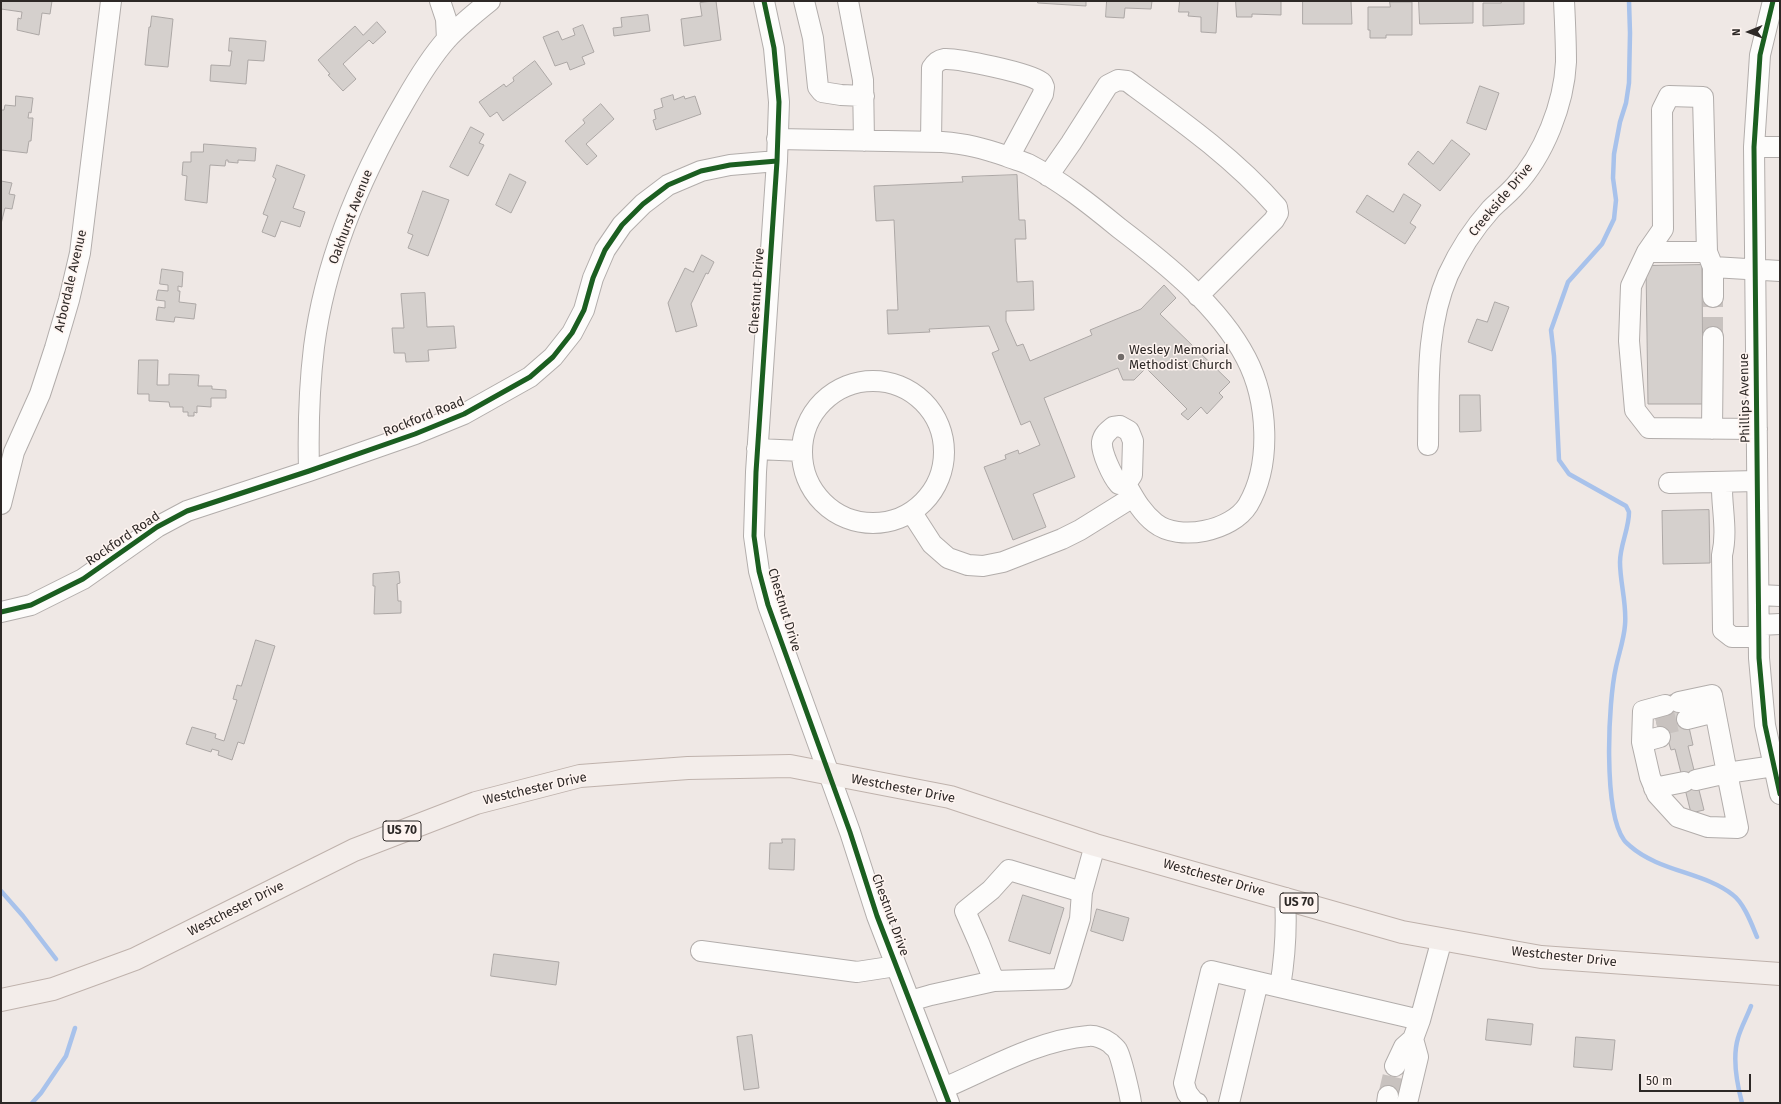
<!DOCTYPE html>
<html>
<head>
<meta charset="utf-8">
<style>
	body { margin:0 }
	#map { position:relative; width:1781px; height:1104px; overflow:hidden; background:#efe8e5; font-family:"Fira Sans",sans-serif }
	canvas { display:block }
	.frame { position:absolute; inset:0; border:2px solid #2d2826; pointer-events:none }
	.north { position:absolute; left:1729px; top:12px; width:40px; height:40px; -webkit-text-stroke:3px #fef4f0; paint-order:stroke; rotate:269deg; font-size:11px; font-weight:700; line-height:16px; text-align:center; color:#2d2826 }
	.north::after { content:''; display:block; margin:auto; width:14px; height:18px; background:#2d2826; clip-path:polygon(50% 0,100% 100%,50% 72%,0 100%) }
	.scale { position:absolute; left:1639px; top:1074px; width:112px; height:18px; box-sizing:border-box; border:2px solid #2d2826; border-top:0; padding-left:5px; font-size:12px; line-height:14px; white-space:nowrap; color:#2d2826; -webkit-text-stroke:3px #fef4f0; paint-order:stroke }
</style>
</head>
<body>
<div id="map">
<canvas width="1781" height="1104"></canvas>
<div class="frame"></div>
<div class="north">N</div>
<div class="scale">50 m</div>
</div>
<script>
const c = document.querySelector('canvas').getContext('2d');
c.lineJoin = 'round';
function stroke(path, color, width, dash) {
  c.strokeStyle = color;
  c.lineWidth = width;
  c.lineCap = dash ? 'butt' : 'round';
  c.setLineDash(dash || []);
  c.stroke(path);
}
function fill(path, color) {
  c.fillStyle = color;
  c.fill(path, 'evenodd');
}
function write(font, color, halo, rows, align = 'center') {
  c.font = font + ' "Fira Sans",sans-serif';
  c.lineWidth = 3;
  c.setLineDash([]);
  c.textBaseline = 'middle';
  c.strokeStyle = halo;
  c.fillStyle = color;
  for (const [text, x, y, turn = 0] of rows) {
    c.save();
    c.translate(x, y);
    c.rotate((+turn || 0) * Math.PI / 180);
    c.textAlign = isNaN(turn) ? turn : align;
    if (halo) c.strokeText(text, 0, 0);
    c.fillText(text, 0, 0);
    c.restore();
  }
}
stroke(new Path2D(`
	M 1629,1 L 1630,33 L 1629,83 L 1626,103 L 1620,122 L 1614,154 L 1613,178 L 1616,200 L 1614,219 L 1602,244 L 1568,282 L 1551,330 L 1554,356 L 1559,460 L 1569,474 L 1626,506 L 1629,512 C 1629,529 1620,545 1620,562 C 1620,583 1627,604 1625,625 C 1624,639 1619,653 1616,667 C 1608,702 1603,811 1624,840 C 1625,842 1628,844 1630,846 C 1660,872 1704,872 1733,895 C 1744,903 1752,925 1757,937
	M 1,891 L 23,916 L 56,959
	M 32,1103 L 41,1093 L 66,1056 L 75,1028
	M 1742,1103 C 1737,1084 1732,1058 1738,1038 C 1741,1027 1747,1017 1751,1006`), '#a8c2eb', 4.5);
const building = new Path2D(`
	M 1,1 L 52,1 L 50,14 L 42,13 L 39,35 L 17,30 L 18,18 L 21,19 L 22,12 L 1,9 Z
	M 716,1 L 721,40 L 684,46 L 681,19 L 702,16 L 700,3 Z
	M 1038,1 L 1086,1 L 1086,6 L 1038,3 Z
	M 1107,1 L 1152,1 L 1151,9 L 1125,8 L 1124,18 L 1106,17 Z
	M 1180,1 L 1218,1 L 1216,33 L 1201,32 L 1201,17 L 1188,16 L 1189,12 L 1179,12 Z
	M 1236,1 L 1281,1 L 1281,15 L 1252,14 L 1252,17 L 1237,17 Z
	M 1303,1 L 1351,1 L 1352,24 L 1303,24 Z
	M 1419,1 L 1473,1 L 1473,23 L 1420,24 Z
	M 1501,1 L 1524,1 L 1524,24 L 1483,26 L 1483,3 L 1501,3 Z
	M 1390,2 L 1412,2 L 1412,35 L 1386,35 L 1386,38 L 1370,38 L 1370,30 L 1368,30 L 1368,7 L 1390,7 Z
	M 648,15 L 650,31 L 614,36 L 613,28 L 622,27 L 621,18 Z
	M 152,16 L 173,19 L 168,67 L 145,65 L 149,27 L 150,27 Z
	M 377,22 L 386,32 L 373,44 L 369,40 L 343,64 L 356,79 L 343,91 L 328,75 L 330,74 L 318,60 L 355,26 L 363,35 Z
	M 583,25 L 594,52 L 582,57 L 585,64 L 570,70 L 567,62 L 555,66 L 543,37 L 558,31 L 562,40 L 575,35 L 573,29 Z
	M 230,38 L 266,41 L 264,61 L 248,60 L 246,84 L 210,81 L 211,65 L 230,66 L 232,51 L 229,51 Z
	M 535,61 L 552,84 L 503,121 L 497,112 L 490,117 L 479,102 L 504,84 L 506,87 L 514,81 L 513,78 Z
	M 1480,86 L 1499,93 L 1486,130 L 1467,123 Z
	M 673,95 L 674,100 L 684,96 L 685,99 L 695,96 L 701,114 L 656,130 L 653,120 L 656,119 L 654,110 L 663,107 L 661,99 Z
	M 16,96 L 33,98 L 31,113 L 29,112 L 28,118 L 33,118 L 31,141 L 29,141 L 27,153 L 1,150 L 1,110 L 4,110 L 5,105 L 15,106 Z
	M 601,104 L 614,119 L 586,144 L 597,156 L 587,165 L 565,141 L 585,123 L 583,120 Z
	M 471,127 L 484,134 L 479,143 L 484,145 L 468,176 L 450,167 Z
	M 1452,140 L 1470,154 L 1440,191 L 1408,164 L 1418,151 L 1433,164 Z
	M 204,144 L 256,148 L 255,161 L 238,160 L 238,163 L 228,162 L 228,160 L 226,160 L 225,166 L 210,165 L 207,203 L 185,200 L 187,176 L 182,175 L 183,162 L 191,162 L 191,152 L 203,152 Z
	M 277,165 L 305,175 L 293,208 L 305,212 L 300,227 L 281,221 L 275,237 L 262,232 L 268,216 L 263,214 L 276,179 L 273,177 Z
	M 510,174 L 526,182 L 511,213 L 496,205 Z
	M 1017,175 L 1019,220 L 1025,220 L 1026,239 L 1015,239 L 1017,282 L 1033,281 L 1034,310 L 1006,311 L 1006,321 L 1017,346 L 1023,344 L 1030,361 L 1092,335 L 1090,330 L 1141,309 L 1164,285 L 1176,298 L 1160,314 L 1230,382 L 1219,393 L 1223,397 L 1207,414 L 1201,407 L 1188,420 L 1181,414 L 1187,409 L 1146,368 L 1134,380 L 1123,380 L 1118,368 L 1044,398 L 1075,477 L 1033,494 L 1046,527 L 1013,540 L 984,467 L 1006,459 L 1005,455 L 1018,450 L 1019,454 L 1040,445 L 1030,421 L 1021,425 L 992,353 L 999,350 L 989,326 L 929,329 L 930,332 L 888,334 L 887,310 L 898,310 L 894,220 L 876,221 L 874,186 L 963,182 L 962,177 Z
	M 1,181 L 12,183 L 9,194 L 15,195 L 12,209 L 5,208 L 1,224 Z
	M 423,191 L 449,200 L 428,256 L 408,248 L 413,235 L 408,233 Z
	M 1404,194 L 1421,205 L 1410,223 L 1416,227 L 1405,244 L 1356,212 L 1367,195 L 1393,212 Z
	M 702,255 L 714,262 L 708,274 L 706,273 L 691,304 L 697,326 L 676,332 L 668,303 L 685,268 L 693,272 Z
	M 1702,265 L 1703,404 L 1648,404 L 1646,266 Z
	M 162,269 L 183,272 L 182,287 L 178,286 L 178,291 L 180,291 L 179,302 L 196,304 L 194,319 L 175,317 L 174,322 L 156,320 L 158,307 L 165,308 L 165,301 L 156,300 L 158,290 L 168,291 L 168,285 L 160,284 Z
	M 425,293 L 427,327 L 454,326 L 456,348 L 428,350 L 429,361 L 406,362 L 405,353 L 394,353 L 392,328 L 404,328 L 401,294 Z
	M 1495,302 L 1509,307 L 1492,351 L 1468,342 L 1477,319 L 1487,322 Z
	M 139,360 L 158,360 L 157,385 L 169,385 L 169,374 L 199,375 L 198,386 L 212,386 L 212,389 L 226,390 L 226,398 L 211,398 L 211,407 L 197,406 L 197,413 L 194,412 L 194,416 L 188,416 L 188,412 L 183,412 L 183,407 L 170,407 L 169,402 L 149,401 L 149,394 L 138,394 Z
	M 1460,395 L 1480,395 L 1481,431 L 1460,432 Z
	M 1709,510 L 1710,563 L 1663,564 L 1662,511 Z
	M 399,572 L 400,583 L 397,584 L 398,601 L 401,601 L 401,613 L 374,614 L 375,586 L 373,586 L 373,574 Z
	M 256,640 L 275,646 L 244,744 L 238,742 L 232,760 L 218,755 L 219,751 L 212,749 L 211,752 L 186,744 L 192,727 L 216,734 L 215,738 L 224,741 L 237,700 L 233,699 L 237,685 L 241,686 Z
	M 1677,694 L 1686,714 L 1693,745 L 1688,746 L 1704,810 L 1691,813 L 1675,749 L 1671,750 L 1668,740 L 1661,742 L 1656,719 L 1667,716 L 1663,697 Z
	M 782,839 L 795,839 L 794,870 L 769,869 L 770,843 L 782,843 Z
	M 1023,895 L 1064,908 L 1050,954 L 1009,941 Z
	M 1097,909 L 1129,918 L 1123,941 L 1091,931 Z
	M 494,954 L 559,962 L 556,985 L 491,976 Z
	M 1488,1019 L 1533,1024 L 1531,1045 L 1486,1040 Z
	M 752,1035 L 759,1088 L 744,1090 L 737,1037 Z
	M 1576,1037 L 1615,1040 L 1612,1070 L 1574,1067 Z`);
fill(building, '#d5d0cd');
stroke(building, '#aca7a5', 1);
stroke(new Path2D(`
	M 1713,337 L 1713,297
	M 1657,726 L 1687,719
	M 1388,1096 L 1395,1066`), '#c8c2bf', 20, [20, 10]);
const minor = new Path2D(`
	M 440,1 L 446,19 L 447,39
	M 764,1 L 774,48 L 779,102 L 777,161 L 756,472 L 754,536 L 759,571 L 768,605 L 850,832 L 877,916 L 949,1103
	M 804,1 L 813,38 L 818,87 L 822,92 L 841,95 L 864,96
	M 848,1 L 863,80 L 864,141
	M 1773,1 L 1760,55 L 1754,147 L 1759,658 L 1765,725 L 1780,794
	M 777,139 L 942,142 C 967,144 982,148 1006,156 C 1013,159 1021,161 1028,164 C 1061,181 1091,205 1119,228 C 1165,263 1219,306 1246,358 C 1268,400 1272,464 1248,505 C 1232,531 1179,542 1155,523 C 1141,512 1134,498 1126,484
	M 931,142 L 932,68 C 935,63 938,60 944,59 C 958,58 1030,73 1041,82 C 1043,83 1043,85 1044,87 L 1043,94 L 1009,157
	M 1754,147 L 1780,147
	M 1048,176 L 1071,143 L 1108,85 L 1118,80 L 1127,81 C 1179,119 1234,158 1277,207 L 1278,213 L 1274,220 L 1198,296
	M 1647,252 L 1707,252 L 1703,97 L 1669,96 L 1662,110 L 1663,229 L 1647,252 L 1631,286 L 1629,341 L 1635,410 L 1649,428 L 1757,429
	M 1707,252 L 1713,267 L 1780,271
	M 1713,267 L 1713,297
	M802 452a71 71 0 1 1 142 0a71 71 0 1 1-142 0Z
	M 1120,426 L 1129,431 L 1133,441 L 1132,475 L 1126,484 L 1119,484 C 1112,476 1101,452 1102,442 C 1103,435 1108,431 1113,427 Z
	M 1712,429 L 1713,337
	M 1428,445 C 1429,388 1425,328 1448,275 C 1459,251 1474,228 1491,209 C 1499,201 1508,194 1515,186 C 1544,155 1564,104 1566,62 C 1566,42 1565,21 1564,1
	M 757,449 L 802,451
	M 309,471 C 308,430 309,388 314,347 C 325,261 361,176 405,101 C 417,80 430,58 447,39 C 460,25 475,13 490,1
	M 1722,482 C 1721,506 1728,530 1722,555 L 1723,630 L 1732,637 L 1759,637
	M 1669,483 L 1757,481
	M 1,504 L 14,452 L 40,394 L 55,348 L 69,300 L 80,253 L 111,1
	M 912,513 L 932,544 L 948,558 L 968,565 L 983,566 L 1003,562 L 1062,539 L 1080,530 L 1133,497
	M 1759,595 L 1780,596
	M 1,612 L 31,605 L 83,579 L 157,527 L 187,511 L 309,471 L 415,434 L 464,414 L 530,377 L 553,357 L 572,333 L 584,310 L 593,278 L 605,250 L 622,225 L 643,204 L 668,185 L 701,171 L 730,165 L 777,161
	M 1759,625 L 1780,624
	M 1679,702 L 1712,695 L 1727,773 L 1696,780
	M 1665,705 L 1643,711 L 1642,742 L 1650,777 L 1657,794 L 1678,817 L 1708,827 L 1738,828 L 1727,773 L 1774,766
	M 1687,719 L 1715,712
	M 1642,742 L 1660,737
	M 1654,788 L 1684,782
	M 701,951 L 857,972 L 896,966
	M 994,981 L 979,943 L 965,911 L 991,890 L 1009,870 L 1082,892
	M 1280,987 C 1285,957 1287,929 1285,898
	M 910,1001 L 931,995 L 994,981 L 1062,979 L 1080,919 L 1082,892 L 1095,845
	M 1395,1066 L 1404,1047 L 1413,1039 L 1420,1020 L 1442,939
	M 944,1088 C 989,1069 1038,1040 1088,1036 C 1095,1035 1105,1039 1110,1043 C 1112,1045 1116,1048 1117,1050 C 1121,1056 1130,1095 1131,1103
	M 1197,1103 L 1194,1102 L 1187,1093 L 1184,1083 L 1211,971 L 1420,1020
	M 1229,1103 L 1258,982
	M 1387,1103 L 1388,1096
	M 1407,1103 L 1418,1057 L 1413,1039`);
const major = new Path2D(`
	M 1,1000 L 53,989 L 135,959 L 354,850 L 476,803 L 580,776 L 688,768 L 790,766 L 950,797 L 1095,845 L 1402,932 L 1541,957 L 1780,974`);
stroke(minor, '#b2adab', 22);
stroke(major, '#bfb2ac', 24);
stroke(minor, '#fdfcfb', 20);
stroke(major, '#f3edea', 22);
stroke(new Path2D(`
	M 764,1 L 774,48 L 779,102 L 777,161 L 756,472 L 754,536 L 759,571 L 768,605 L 850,832 L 877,916 L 949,1103
	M 1773,1 L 1760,55 L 1754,147 L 1759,658 L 1765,725 L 1780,794
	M 1,612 L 31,605 L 83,579 L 157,527 L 187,511 L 309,471 L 415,434 L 464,414 L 530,377 L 553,357 L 572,333 L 584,310 L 593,278 L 605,250 L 622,225 L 643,204 L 668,185 L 701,171 L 730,165 L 777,161`), '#1b5e20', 5);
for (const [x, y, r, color] of [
	[1121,357,4,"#716b69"]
]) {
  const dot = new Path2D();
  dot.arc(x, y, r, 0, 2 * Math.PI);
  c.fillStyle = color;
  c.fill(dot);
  stroke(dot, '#fef4f0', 1.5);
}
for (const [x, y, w] of [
	[402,831,38],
	[1299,903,38]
]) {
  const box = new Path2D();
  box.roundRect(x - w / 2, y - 10, w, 20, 3);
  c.fillStyle = '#fef4f0';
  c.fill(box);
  stroke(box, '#2d2826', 1);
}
write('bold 12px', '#2d2826', null, [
	["US 70",402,831],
	["US 70",1299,903]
]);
write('13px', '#2d2826', '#fef4f0', [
	["Creekside Drive",1501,200,-50],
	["Oakhurst Avenue",351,217,-69],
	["Arbordale Avenue",71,281,-77],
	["Chestnut Drive",757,291,-86],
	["Phillips Avenue",1745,398,-91],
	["Rockford Road",424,417,-22],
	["Rockford Road",123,539,-34],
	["Chestnut Drive",784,610,73],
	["Westchester Drive",535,789,-13],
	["Westchester Drive",903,789,11],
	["Westchester Drive",1214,878,16],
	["Westchester Drive",236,909,-27],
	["Chestnut Drive",890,915,70],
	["Westchester Drive",1564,957,6]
]);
write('13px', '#2d2826', '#fef4f0', [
	["Wesley Memorial",1129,350],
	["Methodist Church",1129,365]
], 'left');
</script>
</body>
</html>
